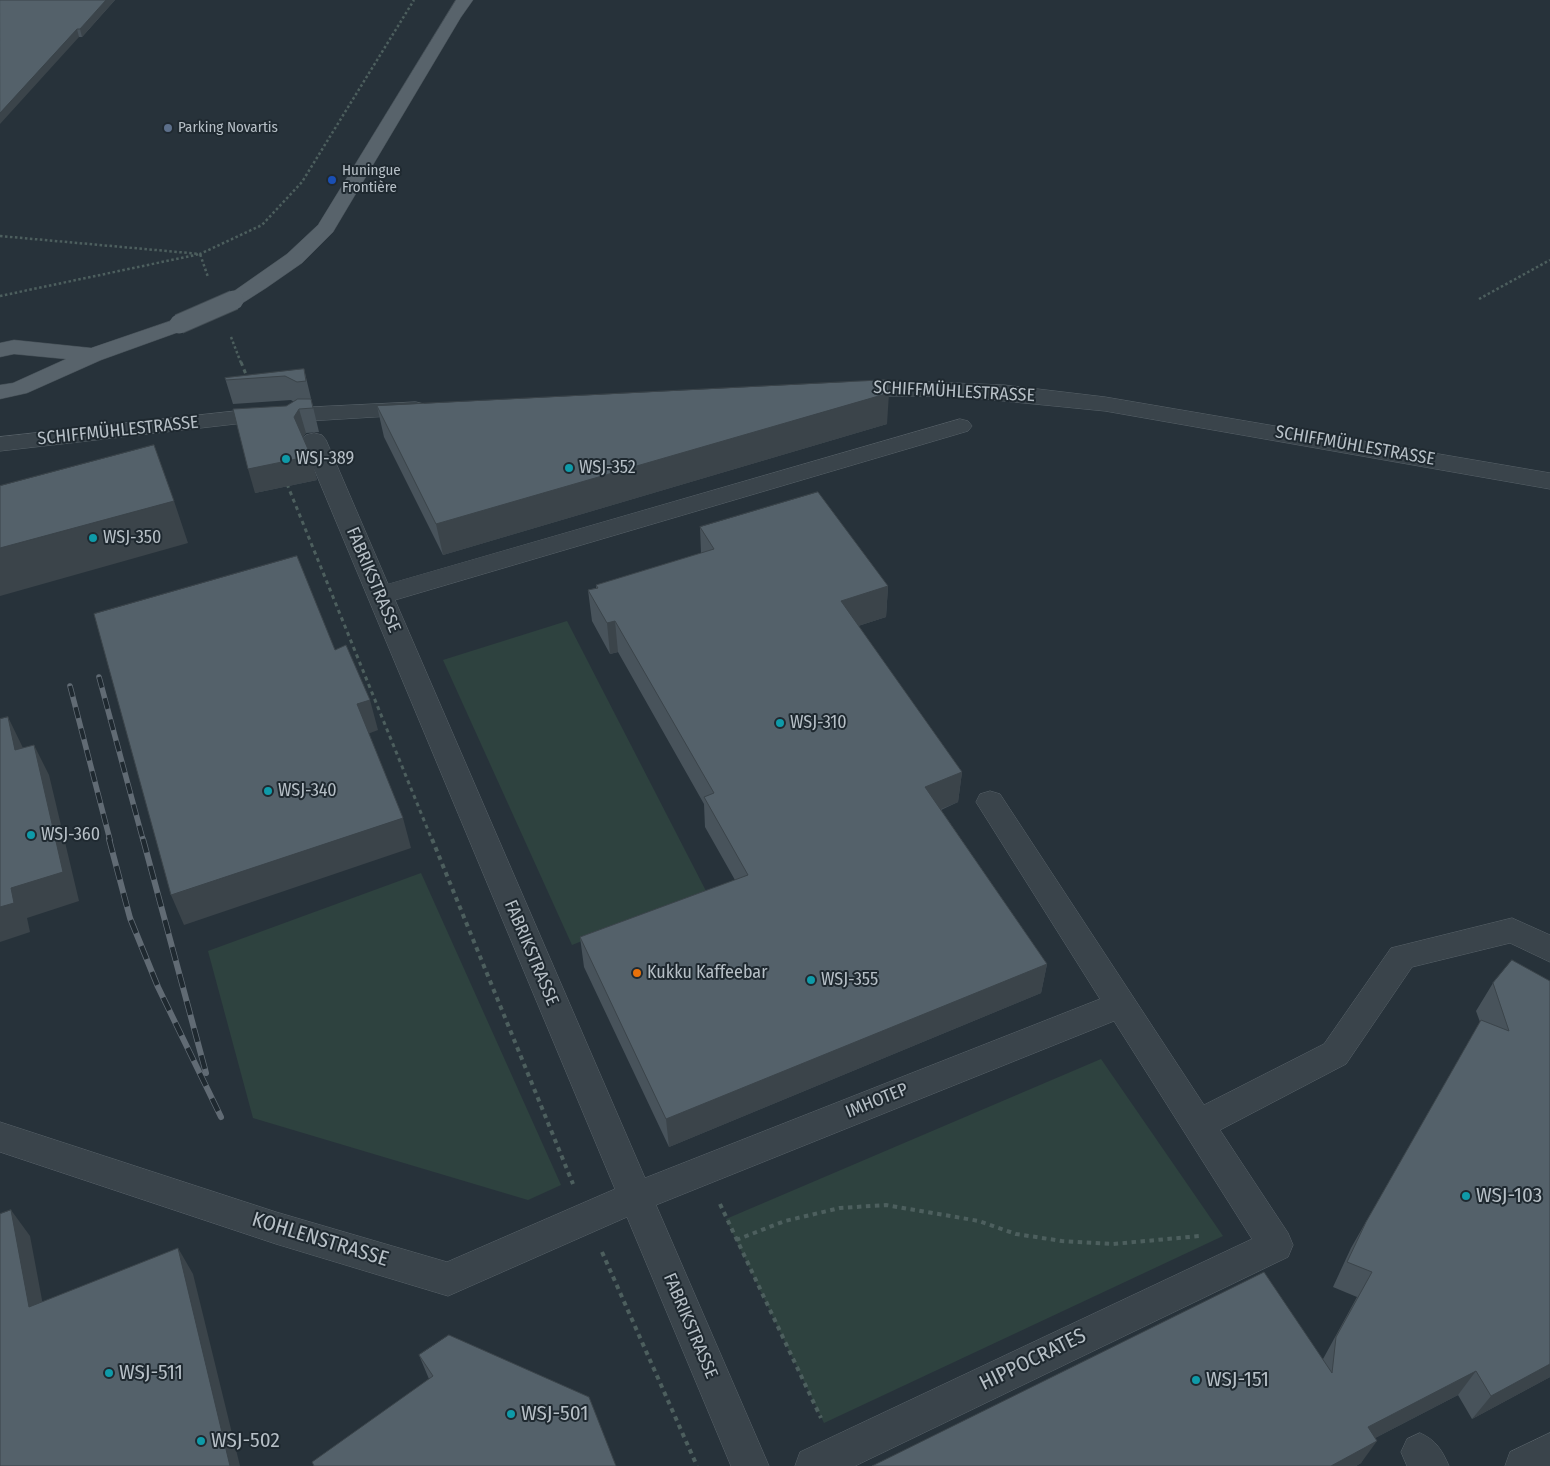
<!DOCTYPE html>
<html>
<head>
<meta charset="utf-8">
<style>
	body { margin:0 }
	canvas { display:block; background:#27323a }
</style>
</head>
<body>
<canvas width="1550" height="1466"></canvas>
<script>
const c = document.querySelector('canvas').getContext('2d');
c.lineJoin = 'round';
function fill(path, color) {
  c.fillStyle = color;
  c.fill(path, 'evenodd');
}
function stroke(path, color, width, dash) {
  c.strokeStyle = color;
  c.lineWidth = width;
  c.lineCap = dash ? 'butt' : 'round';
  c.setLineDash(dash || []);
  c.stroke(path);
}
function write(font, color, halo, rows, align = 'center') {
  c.font = font + ' "Fira Sans Condensed",sans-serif';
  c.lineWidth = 4;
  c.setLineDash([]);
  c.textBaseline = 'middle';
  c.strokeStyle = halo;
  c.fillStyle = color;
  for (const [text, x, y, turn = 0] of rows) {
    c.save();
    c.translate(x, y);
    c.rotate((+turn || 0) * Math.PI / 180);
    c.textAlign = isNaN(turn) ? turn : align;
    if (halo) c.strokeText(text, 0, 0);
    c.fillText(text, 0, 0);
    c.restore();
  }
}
fill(new Path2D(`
	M 567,621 L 706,891 L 572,945 L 443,660 Z
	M 421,873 L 561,1185 L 528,1200 L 253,1118 L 208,951 Z
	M 1101,1059 L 1223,1236 L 824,1423 L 726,1219 Z`), '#2e423f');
const minor = new Path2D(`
	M 902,381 L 1004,385 L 1105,397 L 1550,473 L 1550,489 L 1105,411 L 953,396 L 851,396 L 843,394 L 840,389 L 843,384 L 851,382 Z
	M 416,402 L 424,404 L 427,409 L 424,414 L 292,422 L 284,420 L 281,415 L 284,410 L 292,408 Z
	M 236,411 L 244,413 L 247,418 L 244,423 L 0,451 L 0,437 Z
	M 960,419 L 968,421 L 972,426 L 968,431 L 395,600 L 645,1178 L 1100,999 L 976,802 L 980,794 L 990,791 L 1000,794 L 1204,1105 L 1324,1044 L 1391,948 L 1512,918 L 1550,935 L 1550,962 L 1510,943 L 1412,967 L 1346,1064 L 1220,1130 L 1288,1233 L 1293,1245 L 1288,1257 L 855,1466 L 795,1466 L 800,1452 L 1252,1239 L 1114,1021 L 656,1205 L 769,1466 L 731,1466 L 627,1217 L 448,1296 L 276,1244 L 0,1152 L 0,1122 L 276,1212 L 447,1262 L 615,1189 L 302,440 L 306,435 L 314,433 L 322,435 L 326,440 L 388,584 Z
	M 1420,1433 C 1436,1440 1442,1450 1449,1466 L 1407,1466 L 1401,1452 L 1407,1439 Z
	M 1550,1433 L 1550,1466 L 1505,1466 L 1510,1452 Z`);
const major = new Path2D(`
	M 456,0 L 473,0 L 461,17 L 333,232 L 302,263 L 266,288 L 241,304 L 234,306 L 227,304 L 223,300 L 227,296 L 287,254 L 318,225 Z
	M 179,318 L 187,319 L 190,324 L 187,329 L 101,360 L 27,393 L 0,399 L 0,385 L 13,383 L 66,359 L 14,354 L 0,357 L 0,343 L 14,340 L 91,348 Z`);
stroke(minor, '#586269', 1);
stroke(major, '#434d54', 1);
stroke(new Path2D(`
	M 0,236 L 200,254 L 262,225 L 302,182 L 414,0
	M 0,296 L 200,254 L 208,277
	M 1479,299 L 1550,260
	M 231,337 L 241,363`), '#4d5f5e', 2.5, [2.5, 2.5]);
stroke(new Path2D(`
	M 241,362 L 247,377
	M 287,484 L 432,840`), '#4d5f5e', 3, [4, 4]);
stroke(new Path2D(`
	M 432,839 L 573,1184
	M 720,1204 L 821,1418
	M 736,1240 L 785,1221 L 840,1208 L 886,1205 L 979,1221 L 1016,1234 L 1062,1241 L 1113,1244 L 1200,1236
	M 602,1252 L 697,1466`), '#4d5f5e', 4, [4.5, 4.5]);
fill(minor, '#3a444b');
fill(major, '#58636b');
const railFar1 = new Path2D(`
	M 99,677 L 143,840
	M 70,686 L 110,840`);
const rail = new Path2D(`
	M 109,839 L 130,918 L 158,987 L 221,1117
	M 143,839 L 206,1073`);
stroke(railFar1, '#616b74', 5.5);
stroke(rail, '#616b74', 6);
stroke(railFar1, '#1f2930', 4, [11]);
stroke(rail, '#1f2930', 4.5, [14]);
const majorBridge = new Path2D(`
	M 179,324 L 234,300`);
stroke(majorBridge, '#434d54', 21, []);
stroke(majorBridge, '#58636b', 19);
fill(new Path2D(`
	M 0,0 L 115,0 L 82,37 L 79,37 Z
	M 304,369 L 319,432 L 306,433 L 303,437 L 317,480 L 255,493 L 294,402 L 291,400 L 233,404 L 225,378 Z
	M 377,406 L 887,424 L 443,555 L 384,437 Z
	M 700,527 L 888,586 L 886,617 L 858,626 L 962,772 L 958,802 L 941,810 L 1047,964 L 1041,993 L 669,1147 L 584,967 L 580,937 L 735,880 L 705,827 L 704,804 L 618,652 L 610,654 L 592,621 L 588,590 L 596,588 L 596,585 L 701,553 Z
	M 1550,981 L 1550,1377 L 1472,1419 L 1458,1395 L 1375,1438 L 1361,1463 L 1356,1466 L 872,1466 L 1323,1359 L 1357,1297 L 1333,1287 L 1351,1248 L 1480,1022 L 1476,1011 L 1493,983 Z
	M 419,1355 L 616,1466 L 429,1379 Z`), '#48535b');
fill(new Path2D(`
	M 106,0 L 115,0 L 82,37 L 80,29 Z
	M 77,29 L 79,37 L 0,124 L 0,113 Z
	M 889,393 L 887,424 L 443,555 L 436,524 Z
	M 299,409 L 306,433 L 300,441 L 294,417 Z
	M 311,456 L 317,480 L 255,493 L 248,469 Z
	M 174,501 L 188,543 L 0,596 L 0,548 Z
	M 888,586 L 886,617 L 839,632 L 841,601 Z
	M 615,621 L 618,652 L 610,654 L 607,623 Z
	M 370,700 L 378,730 L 365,735 L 357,704 Z
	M 8,717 L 23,748 L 30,781 L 15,750 Z
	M 34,745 L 49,775 L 79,901 L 27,918 L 30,932 L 0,942 L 0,907 L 11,888 Z
	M 962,772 L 958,802 L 922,817 L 925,787 Z
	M 403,818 L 411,848 L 184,925 L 171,895 Z
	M 1047,964 L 1041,993 L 669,1147 L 666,1119 Z
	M 11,1210 L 30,1236 L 48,1332 L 29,1307 Z
	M 178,1248 L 193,1274 L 240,1466 L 230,1466 Z
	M 1550,1364 L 1550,1377 L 1472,1419 L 1491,1396 Z
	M 1476,1371 L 1458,1395 L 1352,1450 L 1368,1427 Z
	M 1377,1441 L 1361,1463 L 1356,1466 L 1331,1466 Z`), '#3b444a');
const building = new Path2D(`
	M 0,0 L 106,0 L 80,29 L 77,29 L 0,113 Z
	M 304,369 L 306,381 L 297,382 L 285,376 L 226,380 L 225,378 Z
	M 887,380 L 889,393 L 436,524 L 377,406 Z
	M 298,399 L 311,399 L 313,408 L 299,409 L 294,417 L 311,456 L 248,469 L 233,409 L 286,406 Z
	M 154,445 L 174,501 L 0,548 L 0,486 Z
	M 818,492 L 888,586 L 841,601 L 962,772 L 925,787 L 1047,964 L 666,1119 L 580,937 L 748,875 L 704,797 L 714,793 L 615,621 L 607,623 L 588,590 L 598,588 L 596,585 L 714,549 L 700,527 Z
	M 297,556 L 335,650 L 346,645 L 370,700 L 357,704 L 403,818 L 171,895 L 94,614 Z
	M 8,717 L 15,750 L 34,745 L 63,872 L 11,888 L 14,903 L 0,907 L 0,719 Z
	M 1512,960 L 1550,981 L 1550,1364 L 1491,1396 L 1476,1371 L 1368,1427 L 1377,1441 L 1331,1466 L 872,1466 L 1264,1272 L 1332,1373 L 1336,1337 L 1372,1272 L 1347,1262 L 1366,1222 L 1481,1020 L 1509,1031 L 1493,983 Z
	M 11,1210 L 29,1307 L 178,1248 L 230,1466 L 0,1466 L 0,1214 Z
	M 449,1335 L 589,1397 L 616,1466 L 314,1466 L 312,1462 L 433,1376 L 419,1355 Z`);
fill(building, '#54616a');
stroke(building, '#3b444a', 1);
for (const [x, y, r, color] of [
	[168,128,5,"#5c6f8a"],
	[332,180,5,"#1a4fb4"],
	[286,459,5,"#0f9aa8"],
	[569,468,5,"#0f9aa8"],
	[93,538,5,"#0f9aa8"],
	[780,723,5,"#0f9aa8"],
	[268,791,5,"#0f9aa8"],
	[31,835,5,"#0f9aa8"],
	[637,973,5,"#e8710a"],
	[811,980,5,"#0f9aa8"],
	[1466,1196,5,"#0f9aa8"],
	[109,1373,5,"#0f9aa8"],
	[1196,1380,5,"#0f9aa8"],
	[511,1414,5,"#0f9aa8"],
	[201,1441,5,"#0f9aa8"]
]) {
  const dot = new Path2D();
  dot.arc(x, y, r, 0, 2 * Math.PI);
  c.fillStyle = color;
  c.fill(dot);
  stroke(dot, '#1f2930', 2);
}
write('15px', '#b6bfc6', '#1f2930', [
	["Parking Novartis",178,128],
	["Huningue",342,171],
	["Frontière",342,188]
], 'left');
write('18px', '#b6bfc6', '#1f2930', [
	["SCHIFFMÜHLESTRASSE",954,392,3],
	["SCHIFFMÜHLESTRASSE",118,431,-6],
	["SCHIFFMÜHLESTRASSE",1355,446,10],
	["FABRIKSTRASSE",373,580,67],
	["FABRIKSTRASSE",531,953,67],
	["IMHOTEP",877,1101,-22],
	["FABRIKSTRASSE",690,1326,67]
]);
write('18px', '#b6bfc6', '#1f2930', [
	["WSJ-389",296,459],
	["WSJ-352",579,468],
	["WSJ-350",103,538],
	["WSJ-310",790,723],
	["WSJ-340",278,791],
	["WSJ-360",41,835],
	["Kukku Kaffeebar",647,973],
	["WSJ-355",821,980]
], 'left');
write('21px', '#b6bfc6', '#1f2930', [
	["WSJ-103",1476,1196],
	["WSJ-511",119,1373],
	["WSJ-151",1206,1380],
	["WSJ-501",521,1414],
	["WSJ-502",211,1441]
], 'left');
write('21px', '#b6bfc6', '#1f2930', [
	["KOHLENSTRASSE",320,1240,17],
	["HIPPOCRATES",1033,1360,-26]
]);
</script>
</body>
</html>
